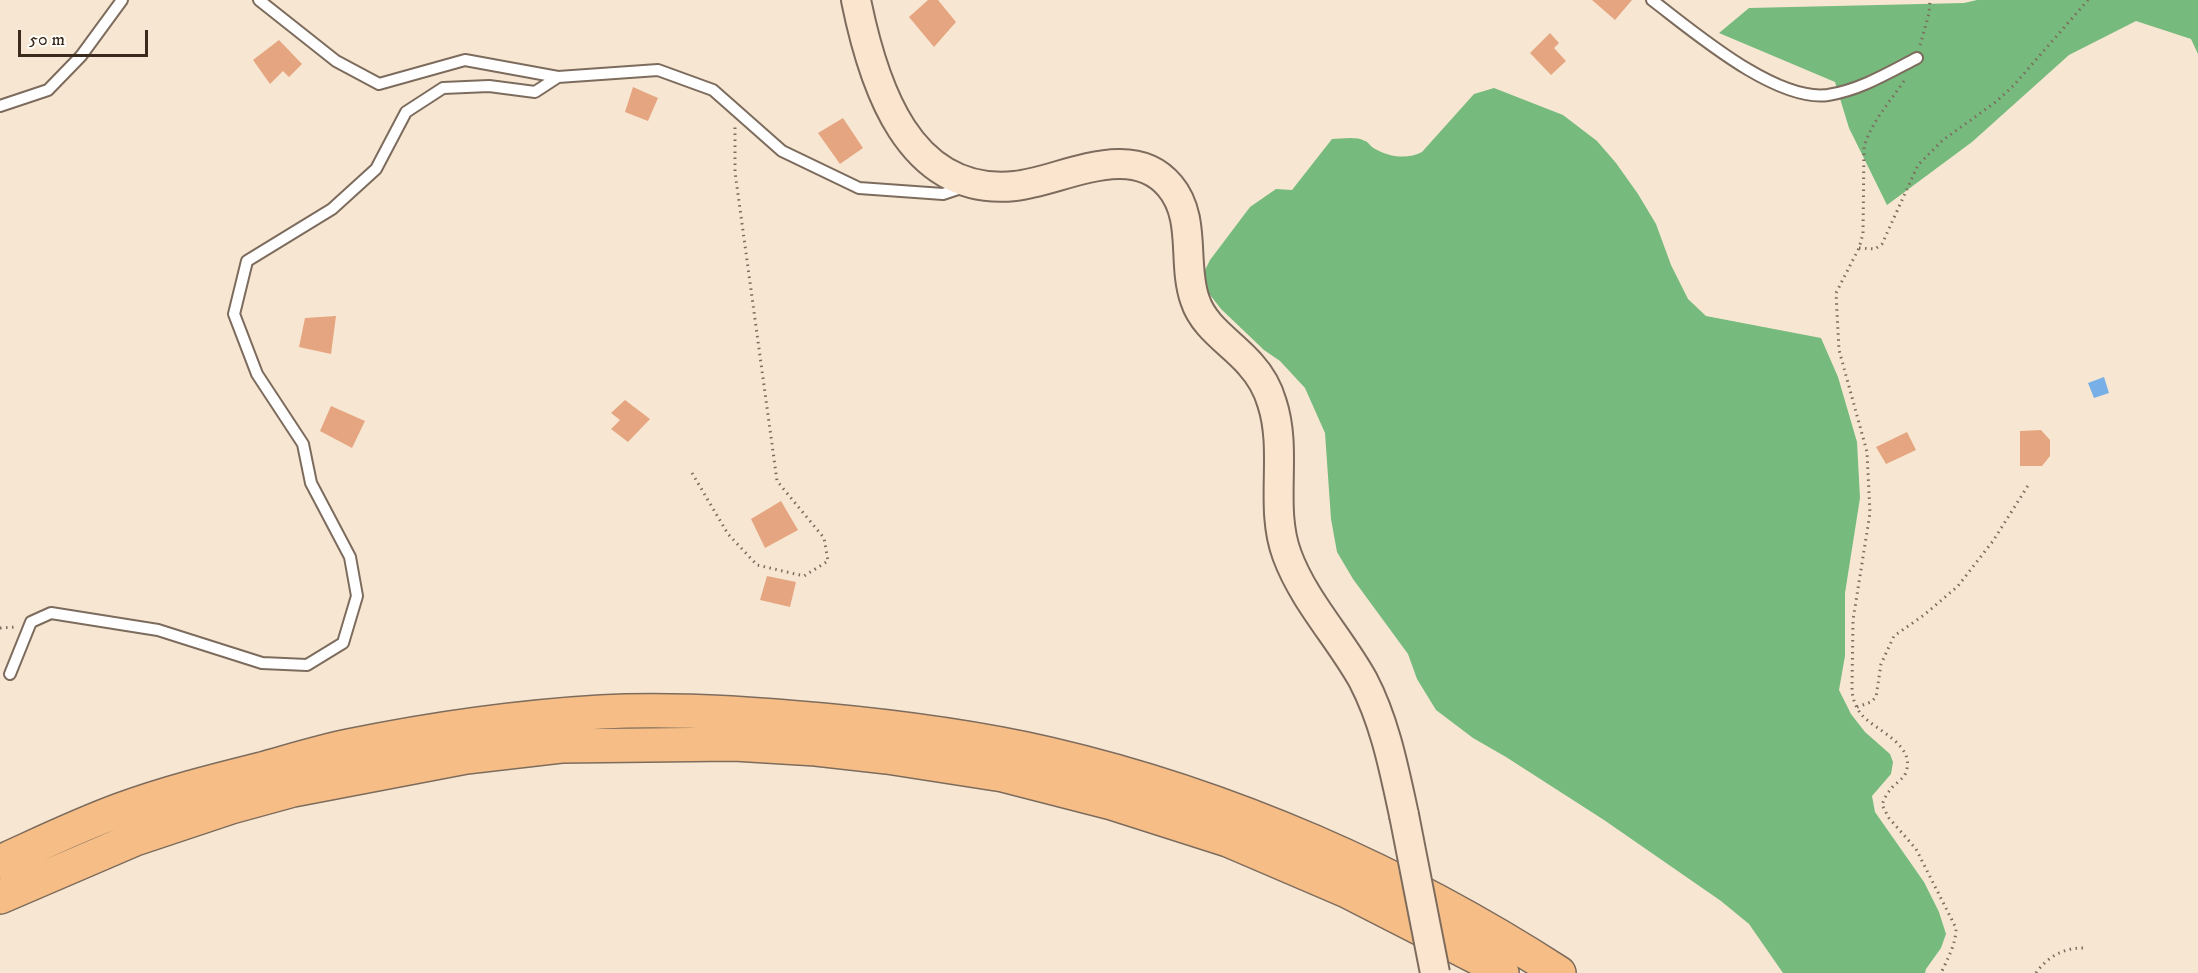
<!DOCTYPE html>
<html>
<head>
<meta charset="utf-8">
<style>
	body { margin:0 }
	#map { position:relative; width:2198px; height:973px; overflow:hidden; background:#f7e7d2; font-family:"IM FELL DW Pica",serif }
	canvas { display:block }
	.scale { position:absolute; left:18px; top:30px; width:130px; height:27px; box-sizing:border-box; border:3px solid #3b2a1e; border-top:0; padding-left:8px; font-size:18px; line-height:21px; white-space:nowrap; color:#3b2a1e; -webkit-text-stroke:4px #fdfcf7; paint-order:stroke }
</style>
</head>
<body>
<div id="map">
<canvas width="2198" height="973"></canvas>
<div class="scale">50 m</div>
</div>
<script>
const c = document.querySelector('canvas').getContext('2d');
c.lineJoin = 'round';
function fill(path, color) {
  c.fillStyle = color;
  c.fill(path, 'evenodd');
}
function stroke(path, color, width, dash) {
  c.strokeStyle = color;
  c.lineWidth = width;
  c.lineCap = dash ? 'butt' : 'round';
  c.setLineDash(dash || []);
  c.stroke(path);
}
fill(new Path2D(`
	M 1977,0 L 2198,0 L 2198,54 L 2191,39 L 2136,21 L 2069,55 L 1972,142 L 1887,205 L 1849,128 L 1835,82 L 1719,33 L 1749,8 L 1964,3 Z
	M 1494,88 L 1563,115 L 1597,141 L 1616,163 L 1638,194 L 1656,224 L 1671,265 L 1688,299 L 1706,316 L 1821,338 L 1838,377 L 1857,442 L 1860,498 L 1845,593 L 1845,656 L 1839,690 L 1851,714 L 1865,732 L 1890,754 L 1893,762 L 1891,774 L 1872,796 L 1875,812 L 1924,882 L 1939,912 L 1946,934 L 1941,948 L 1926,969 L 1925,973 L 1783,973 L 1749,924 L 1721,901 L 1604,820 L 1506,757 L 1473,738 L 1436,710 L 1417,679 L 1408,654 L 1353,579 L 1337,552 L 1331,519 L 1325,433 L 1305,388 L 1280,361 L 1264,350 L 1221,309 L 1207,291 L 1204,272 L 1210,260 L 1250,207 L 1276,189 L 1292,190 L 1332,139 C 1342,139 1356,136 1365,141 C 1367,141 1371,146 1372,147 C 1387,157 1407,160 1422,152 L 1474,94 Z`), '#76ba7e');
fill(new Path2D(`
	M 2104,377 L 2109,393 L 2094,398 L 2088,383 Z`), '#77afe6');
fill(new Path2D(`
	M 928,0 L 938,0 L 956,22 L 934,47 L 909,17 Z
	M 1592,0 L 1632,0 L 1615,20 Z
	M 1550,33 L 1559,43 L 1554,48 L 1566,61 L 1551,75 L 1530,53 Z
	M 279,40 L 302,64 L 289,77 L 283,71 L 270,84 L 253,60 Z
	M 633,87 L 658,98 L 648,121 L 625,112 Z
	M 843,118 L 863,148 L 840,164 L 818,133 Z
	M 336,316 L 331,354 L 299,347 L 305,318 Z
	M 625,400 L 650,419 L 628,442 L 611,429 L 620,420 L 611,413 Z
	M 331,406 L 365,421 L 352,448 L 320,431 Z
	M 2041,430 L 2050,440 L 2050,456 L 2042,466 L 2020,466 L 2020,431 Z
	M 1907,432 L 1916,450 L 1886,464 L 1876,447 Z
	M 781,501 L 798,530 L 765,548 L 751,519 Z
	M 767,576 L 796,582 L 790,607 L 760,600 Z`), '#e5a580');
const lane = new Path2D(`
	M 259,0 L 336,61 L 379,84 L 465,60 L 558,77 L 658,70 L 713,90 L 782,151 L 859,188 L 943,194 L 967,186
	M 1652,0 C 1693,31 1775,102 1828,95 C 1860,90 1888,73 1917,58
	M 0,106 L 48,90 L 81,56 L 122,0
	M 10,674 L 31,622 L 51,613 L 158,630 L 262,663 L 307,665 L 343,643 L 357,596 L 350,557 L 311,483 L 303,444 L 257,374 L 234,314 L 247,261 L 332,209 L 376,169 L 406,112 L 443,88 L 489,86 L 535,92 L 558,77`);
const secondary = new Path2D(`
	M 856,0 C 873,84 908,197 1015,186 C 1062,181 1131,139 1170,186 C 1197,218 1182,264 1195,300 C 1204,328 1232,343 1250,364 C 1260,375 1268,389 1272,403 C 1288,452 1269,507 1287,555 C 1304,601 1339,637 1363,680 C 1385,722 1394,769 1404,815`);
const highway = new Path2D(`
	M 0,862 C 40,844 79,825 120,810 C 166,793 214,781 262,769 C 291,761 320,752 349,746 C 432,729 517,717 601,712 C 675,708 749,713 822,720 C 898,727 974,737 1049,754 C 1230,796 1404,873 1559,973
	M 0,897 L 135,839 L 231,807 L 293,790 L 466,757 L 561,746 L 734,744 L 816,749 L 887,757 L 1003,775 L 1112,803 L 1228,840 L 1347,891 L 1482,960 L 1502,973`);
stroke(lane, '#7d6c5d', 14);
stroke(secondary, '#7d6c5d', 32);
stroke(highway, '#7d6c5d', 36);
stroke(new Path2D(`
	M 1920,45 L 1929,14 L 1930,0
	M 1904,81 C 1889,103 1873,120 1864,146 L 1863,234 L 1859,248 L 1836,293 L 1839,350 L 1867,452 L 1870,513 L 1853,620 L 1852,688 C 1852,697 1855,706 1861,714 C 1874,730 1916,744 1906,772 C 1904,779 1895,783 1891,789 C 1887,793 1884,799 1882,805 L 1889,818 L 1916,849 L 1956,928 C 1956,944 1948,958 1941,973
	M 1859,248 L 1875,249 L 1882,244 L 1918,165 L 1943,140 L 1997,101 L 2014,85 L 2088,0
	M 692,473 L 728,534 L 757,565 L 804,576 L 828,561 L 824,538 L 777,481 L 735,172 L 735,126
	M 0,628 L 16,627
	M 1857,707 L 1871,702 L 1876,697 L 1881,664 L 1894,636 L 1924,615 L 1958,586 L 1993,541 L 2029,484
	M 2036,973 C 2048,956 2065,947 2086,948`), '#7d6c5d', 3, [1.5, 4.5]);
stroke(lane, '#fff', 10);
stroke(secondary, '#fbe5cf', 28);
stroke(highway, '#f6be86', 33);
const secondaryBridge = new Path2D(`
	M 1404,815 L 1435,973`);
stroke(secondaryBridge, '#7d6c5d', 32, []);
stroke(secondaryBridge, '#fbe5cf', 28);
</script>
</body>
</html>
